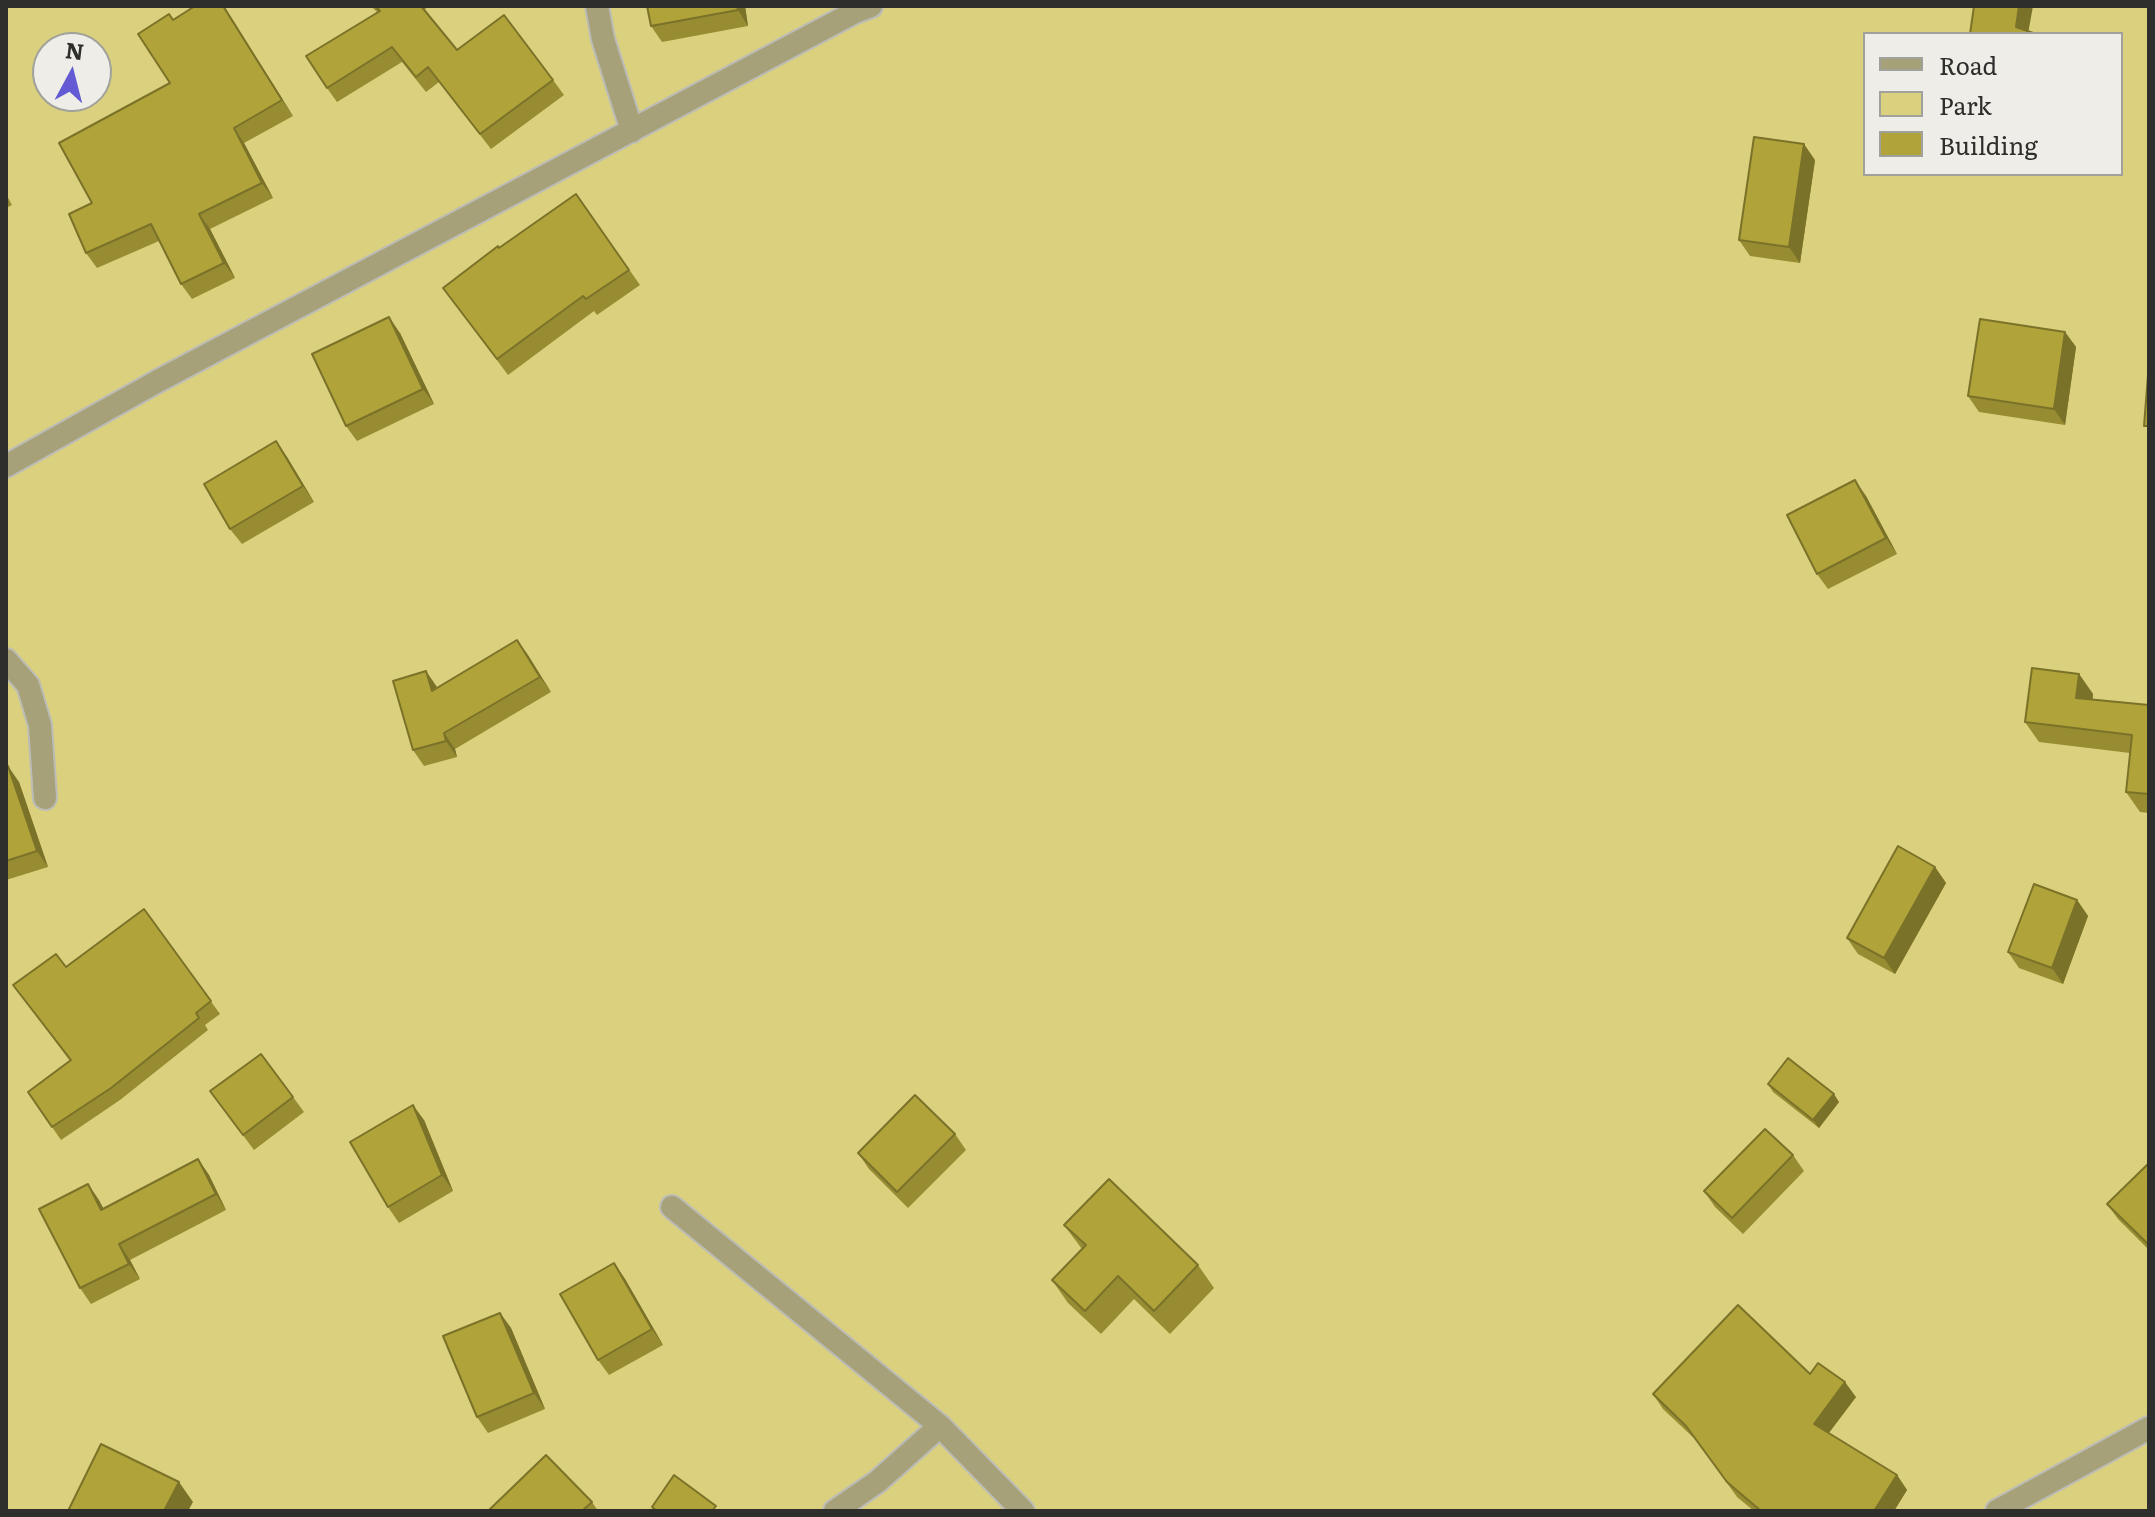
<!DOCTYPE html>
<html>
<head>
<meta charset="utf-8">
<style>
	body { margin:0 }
	#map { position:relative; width:2155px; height:1517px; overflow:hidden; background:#e0e0da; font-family:Literata,serif }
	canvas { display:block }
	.frame { position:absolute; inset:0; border:8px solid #2e2e2c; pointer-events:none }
	.legend { position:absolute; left:1863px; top:32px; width:260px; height:144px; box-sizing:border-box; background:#eeede7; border:2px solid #a1a19c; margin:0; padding:10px 14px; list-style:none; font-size:24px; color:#2e2e2c }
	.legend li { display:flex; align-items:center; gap:16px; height:40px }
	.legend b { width:40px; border:2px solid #a1a19c }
	.north { position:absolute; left:32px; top:32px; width:80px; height:80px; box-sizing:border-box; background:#eeede7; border:2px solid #a1a19c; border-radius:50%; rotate:7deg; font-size:22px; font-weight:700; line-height:32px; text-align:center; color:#2e2e2c }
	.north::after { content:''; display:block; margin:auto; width:28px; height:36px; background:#645bd4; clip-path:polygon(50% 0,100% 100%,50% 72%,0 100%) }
</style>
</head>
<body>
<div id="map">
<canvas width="2155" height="1517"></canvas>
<div class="frame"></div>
<ul class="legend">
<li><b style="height:10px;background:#a6a179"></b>Road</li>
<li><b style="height:22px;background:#dad07e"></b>Park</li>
<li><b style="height:22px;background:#b0a33a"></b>Building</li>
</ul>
<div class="north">N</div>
</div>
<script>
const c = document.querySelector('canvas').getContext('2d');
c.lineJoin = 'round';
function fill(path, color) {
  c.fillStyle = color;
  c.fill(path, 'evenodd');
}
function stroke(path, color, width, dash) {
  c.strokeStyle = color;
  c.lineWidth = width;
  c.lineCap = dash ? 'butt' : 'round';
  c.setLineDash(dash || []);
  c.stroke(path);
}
fill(new Path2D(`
	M 6,6 L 2149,6 L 2149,1511 L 6,1511 ZM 1865,34 L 2121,34 L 2121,174 L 1865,174 ZM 48,48 L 96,48 L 96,96 L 48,96 Z`), '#dad07e');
const minor = new Path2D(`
	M 597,6 L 603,39 L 632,131
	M 6,466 L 158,381 L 855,12 L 871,6
	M 6,660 L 28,685 L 40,725 L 45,798
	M 672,1207 L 940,1426 L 1023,1511
	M 835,1511 L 877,1482 L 940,1426
	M 1997,1511 L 2149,1428`);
stroke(minor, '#bcbcb7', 26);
stroke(minor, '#a6a179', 22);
fill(new Path2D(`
	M 224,6 L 293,116 L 244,143 L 273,198 L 210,229 L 235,278 L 192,299 L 181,284 L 159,241 L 97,268 L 86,253 L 92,203 L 170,83 L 173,20 Z
	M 371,6 L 429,6 L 424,10 L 457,50 L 553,80 L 564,95 L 491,149 L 439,82 L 426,92 L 402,62 L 337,102 L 327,88 L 377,12 Z
	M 647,6 L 745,6 L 748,26 L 662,42 L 651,26 Z
	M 1815,160 L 1800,263 L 1750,256 L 1739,240 Z
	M 6,194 L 12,205 L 6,208 Z
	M 576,194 L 640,285 L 597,315 L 594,311 L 508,375 L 443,288 Z
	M 2065,332 L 2076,347 L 2065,425 L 1979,412 L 1968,396 Z
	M 400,333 L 434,404 L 357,441 L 346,426 Z
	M 287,457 L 314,502 L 242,544 L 230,529 Z
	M 1866,496 L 1897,554 L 1828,589 L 1817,574 Z
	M 517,640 L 551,692 L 455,749 L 457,757 L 424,766 L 413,750 L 437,687 Z
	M 2079,674 L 2093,694 L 2093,699 L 2149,705 L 2149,813 L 2140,812 L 2126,792 L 2130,753 L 2039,742 L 2025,722 Z
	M 6,767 L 19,782 L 48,867 L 6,880 Z
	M 1935,867 L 1946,883 L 1895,974 L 1858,954 L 1847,938 Z
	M 2077,900 L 2088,916 L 2063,984 L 2019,968 L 2008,952 Z
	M 144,909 L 220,1014 L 205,1025 L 208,1030 L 120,1100 L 61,1140 L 28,1092 L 70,1061 L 13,985 L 66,967 Z
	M 1768,1084 L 1839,1102 L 1819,1128 L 1773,1092 Z
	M 210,1091 L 293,1097 L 304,1112 L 254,1150 Z
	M 424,1120 L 453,1191 L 399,1223 L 388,1207 Z
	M 955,1134 L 966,1150 L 908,1208 L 869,1169 L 858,1153 Z
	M 1793,1155 L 1804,1171 L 1743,1234 L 1715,1207 L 1704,1191 Z
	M 198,1159 L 209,1175 L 226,1210 L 130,1260 L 140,1279 L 91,1304 L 80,1288 L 88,1184 L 104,1209 Z
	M 2149,1163 L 2149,1250 L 2118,1219 L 2107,1204 Z
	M 1064,1225 L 1198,1265 L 1214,1288 L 1170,1334 L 1134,1299 L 1101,1334 L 1068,1303 L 1052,1280 L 1082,1249 Z
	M 614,1263 L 625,1279 L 663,1345 L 609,1375 L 598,1360 Z
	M 500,1313 L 511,1328 L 545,1409 L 488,1433 L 477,1417 Z
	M 1810,1374 L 1856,1397 L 1829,1433 L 1897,1475 L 1907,1490 L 1894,1511 L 1754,1511 L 1737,1497 L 1697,1441 L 1663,1409 L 1653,1394 Z
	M 592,1502 L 598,1511 L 488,1511 Z`), '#978c32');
fill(new Path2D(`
	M 223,6 L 224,6 L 293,116 L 282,100 Z
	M 737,6 L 745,6 L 748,26 L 738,10 Z
	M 2019,6 L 2033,6 L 2028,34 L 2016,27 Z
	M 234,128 L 244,143 L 273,198 L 262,183 Z
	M 1804,144 L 1815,160 L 1800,263 L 1789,247 Z
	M 199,214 L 210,229 L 235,278 L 224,263 Z
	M 389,317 L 400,333 L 434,404 L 423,389 Z
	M 2065,332 L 2076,347 L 2065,425 L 2054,409 Z
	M 276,441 L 287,457 L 314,502 L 303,486 Z
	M 1855,480 L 1866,496 L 1897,554 L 1886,538 Z
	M 517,640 L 528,655 L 551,692 L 540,677 Z
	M 426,671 L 437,687 L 432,691 Z
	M 2079,674 L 2093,694 L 2090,718 L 2076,698 Z
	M 444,733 L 455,749 L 457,757 L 446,741 Z
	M 8,766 L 19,782 L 48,867 L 37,851 Z
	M 1935,867 L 1946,883 L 1895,974 L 1884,958 Z
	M 2077,900 L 2088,916 L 2063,984 L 2052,968 Z
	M 1834,1094 L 1839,1102 L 1819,1128 L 1813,1120 Z
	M 413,1105 L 424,1120 L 453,1191 L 442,1175 Z
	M 198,1159 L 209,1175 L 226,1210 L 216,1194 Z
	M 88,1184 L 99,1200 L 112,1226 L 101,1210 Z
	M 119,1244 L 130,1260 L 140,1279 L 129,1264 Z
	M 614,1263 L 625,1279 L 663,1345 L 652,1329 Z
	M 500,1313 L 511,1328 L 545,1409 L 534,1393 Z
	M 1845,1382 L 1856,1397 L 1824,1439 L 1814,1424 Z
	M 1897,1475 L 1907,1490 L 1894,1511 L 1874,1511 Z
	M 179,1482 L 193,1502 L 188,1511 L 164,1511 Z`), '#7b7229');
const building = new Path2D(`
	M 195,6 L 223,6 L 282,100 L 234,128 L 262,183 L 199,214 L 224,263 L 181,284 L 151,224 L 86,253 L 69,214 L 92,203 L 59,143 L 170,83 L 138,34 L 169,14 L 173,20 Z
	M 375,6 L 421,6 L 457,50 L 504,15 L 553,80 L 480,134 L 428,67 L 416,77 L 392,47 L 327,88 L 306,56 L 380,11 Z
	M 647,6 L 737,6 L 738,10 L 651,26 Z
	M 1974,6 L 2019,6 L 2016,27 L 2036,34 L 1970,34 Z
	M 1754,137 L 1804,144 L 1789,247 L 1739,240 Z
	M 576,194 L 629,270 L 586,299 L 583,296 L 497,359 L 443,288 L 498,246 L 499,248 Z
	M 389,317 L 423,389 L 346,426 L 312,354 Z
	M 1980,319 L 2065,332 L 2054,409 L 1968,396 Z
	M 2148,375 L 2149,375 L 2149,426 L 2144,426 Z
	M 276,441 L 303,486 L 230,529 L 204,484 Z
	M 1855,480 L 1886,538 L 1817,574 L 1787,515 Z
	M 517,640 L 540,677 L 444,733 L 446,741 L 413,750 L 393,681 L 426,671 L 432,691 Z
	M 2032,668 L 2079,674 L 2076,698 L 2149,705 L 2149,794 L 2126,792 L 2132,735 L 2025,722 Z
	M 8,766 L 37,851 L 6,861 L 6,767 Z
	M 1898,846 L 1935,867 L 1884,958 L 1847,938 Z
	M 2034,884 L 2077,900 L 2052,968 L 2008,952 Z
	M 144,909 L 211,1001 L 196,1013 L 199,1018 L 111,1088 L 52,1127 L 28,1092 L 71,1060 L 13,985 L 56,954 L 66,967 Z
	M 261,1054 L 293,1097 L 243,1135 L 210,1091 Z
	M 1788,1058 L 1834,1094 L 1813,1120 L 1768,1084 Z
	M 915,1095 L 955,1134 L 897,1192 L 858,1153 Z
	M 413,1105 L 442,1175 L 388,1207 L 350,1142 Z
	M 1765,1129 L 1793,1155 L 1732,1218 L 1704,1191 Z
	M 198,1159 L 216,1194 L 119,1244 L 129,1264 L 80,1288 L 39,1209 L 88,1184 L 101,1210 Z
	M 2149,1163 L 2149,1245 L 2107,1204 Z
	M 1109,1179 L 1198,1265 L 1154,1311 L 1118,1276 L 1085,1311 L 1052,1280 L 1086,1245 L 1064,1225 Z
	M 614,1263 L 652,1329 L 598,1360 L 560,1294 Z
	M 1738,1305 L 1810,1374 L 1818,1363 L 1845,1382 L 1814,1424 L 1897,1475 L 1874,1511 L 1761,1511 L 1727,1482 L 1686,1426 L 1653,1394 Z
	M 500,1313 L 534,1393 L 477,1417 L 443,1336 Z
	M 101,1444 L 179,1482 L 164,1511 L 68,1511 Z
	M 546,1455 L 592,1502 L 582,1511 L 488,1511 Z
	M 674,1475 L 716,1506 L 712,1511 L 657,1511 L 652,1507 Z`);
fill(building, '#b0a33a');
stroke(building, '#7b7229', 2);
</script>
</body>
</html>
